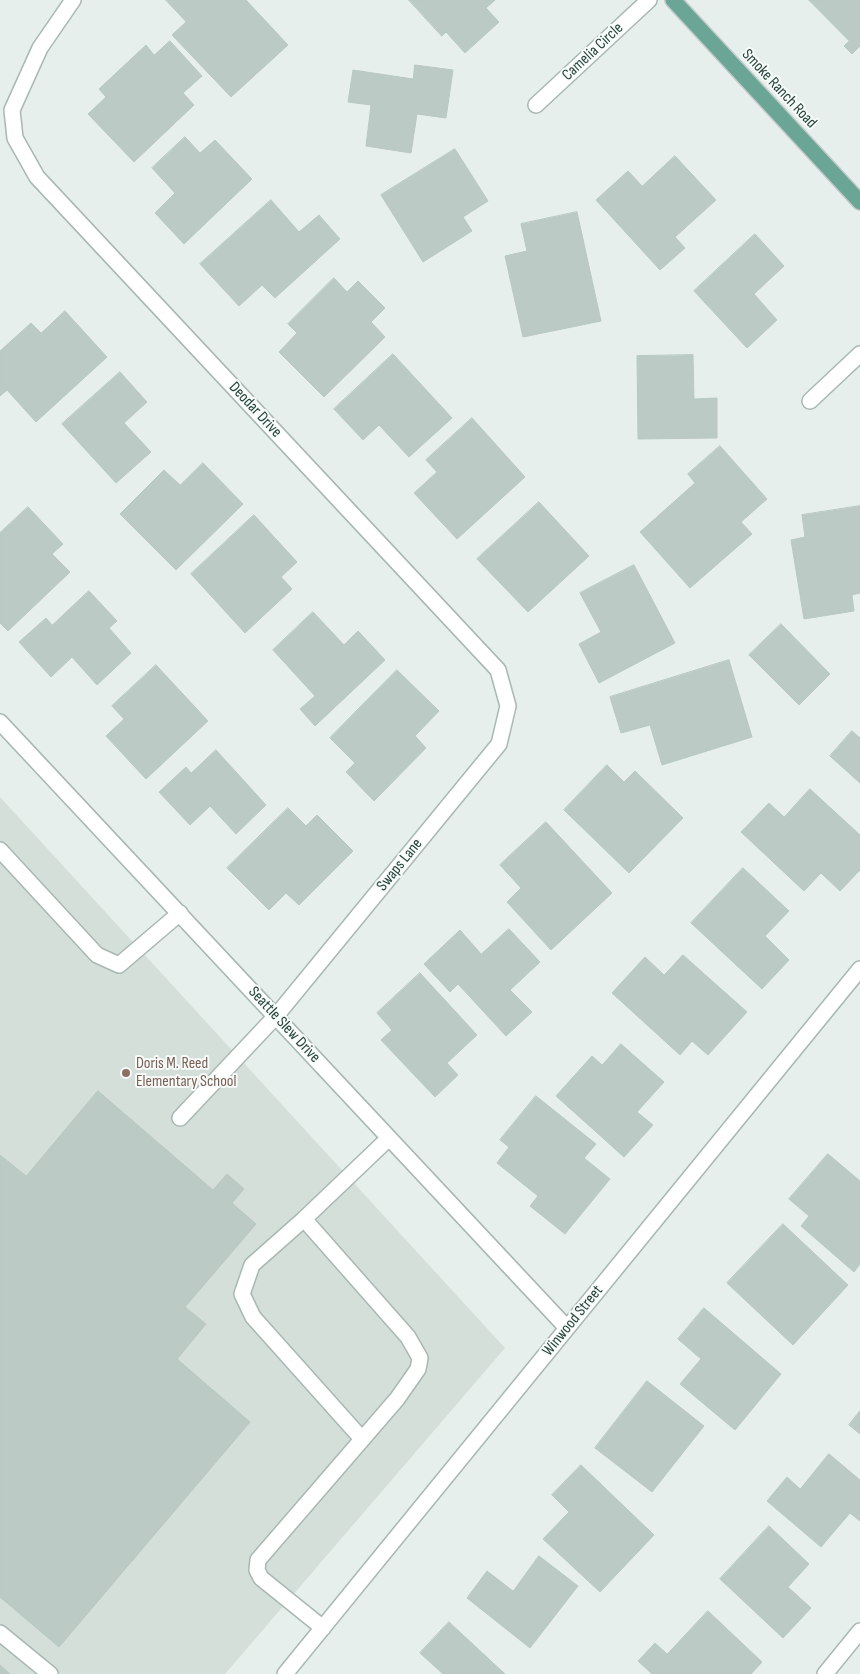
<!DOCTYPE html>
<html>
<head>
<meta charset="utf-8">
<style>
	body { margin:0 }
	canvas { display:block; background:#e6efeb }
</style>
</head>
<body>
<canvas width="860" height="1674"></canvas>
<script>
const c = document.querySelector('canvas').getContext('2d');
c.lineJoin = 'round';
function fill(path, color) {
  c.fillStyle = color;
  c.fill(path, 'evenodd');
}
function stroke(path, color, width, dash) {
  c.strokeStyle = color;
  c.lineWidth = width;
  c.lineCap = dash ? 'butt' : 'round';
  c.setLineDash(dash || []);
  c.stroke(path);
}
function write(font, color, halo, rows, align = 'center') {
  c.font = font + ' "Sofia Sans Condensed",sans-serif';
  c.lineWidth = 4;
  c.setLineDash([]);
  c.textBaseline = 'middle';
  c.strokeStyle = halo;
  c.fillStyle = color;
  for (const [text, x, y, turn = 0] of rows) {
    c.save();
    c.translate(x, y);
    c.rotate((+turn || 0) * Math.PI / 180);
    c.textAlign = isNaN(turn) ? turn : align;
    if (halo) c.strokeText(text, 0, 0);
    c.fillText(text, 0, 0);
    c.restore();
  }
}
fill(new Path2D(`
	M 0,797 L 505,1348 L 225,1674 L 0,1674 Z`), '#d4dfda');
const building = new Path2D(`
	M 166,0 L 246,0 L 288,45 L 231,97 L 172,35 L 186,22 Z
	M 409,0 L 495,0 L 486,8 L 499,22 L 465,53 L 446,32 L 442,36 Z
	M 809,0 L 860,0 L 860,46 L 852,54 L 844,46 L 849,41 Z
	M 170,41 L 202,76 L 183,93 L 194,105 L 134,162 L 88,114 L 106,97 L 99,89 L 146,45 L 154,55 Z
	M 415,65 L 453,70 L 446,118 L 417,114 L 411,153 L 366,146 L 371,105 L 348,102 L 353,70 L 413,79 Z
	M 185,137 L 200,153 L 215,140 L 252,179 L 184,244 L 155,213 L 175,193 L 152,168 Z
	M 455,149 L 488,201 L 463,217 L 472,231 L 423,262 L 381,195 Z
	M 675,156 L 716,200 L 675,237 L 685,248 L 660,270 L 596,200 L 628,171 L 642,186 Z
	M 271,200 L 299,232 L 319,215 L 340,239 L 275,298 L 262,285 L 239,306 L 200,264 Z
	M 577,212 L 601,321 L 523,337 L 505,256 L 527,251 L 521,224 Z
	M 755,234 L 784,266 L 754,294 L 777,320 L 747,348 L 694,291 Z
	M 334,278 L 347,292 L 358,281 L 385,308 L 371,322 L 385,337 L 324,397 L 279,352 L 297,333 L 288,324 Z
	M 65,311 L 107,357 L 36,422 L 7,390 L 0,396 L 0,351 L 31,323 L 41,333 Z
	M 393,354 L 452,418 L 409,457 L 379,425 L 363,440 L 334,409 Z
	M 693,355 L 694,399 L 717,398 L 717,438 L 638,439 L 637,356 Z
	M 120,372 L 147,402 L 124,423 L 151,452 L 116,483 L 62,424 Z
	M 472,418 L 525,477 L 457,539 L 414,493 L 437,472 L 426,460 Z
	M 720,446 L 767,499 L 741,522 L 752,534 L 690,588 L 640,532 L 695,483 L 688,474 Z
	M 203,463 L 243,504 L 176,570 L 120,514 L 164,470 L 180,485 Z
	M 539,502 L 589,556 L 528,612 L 477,559 Z
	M 860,506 L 860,593 L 852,595 L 854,611 L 804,619 L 791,540 L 805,537 L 802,515 Z
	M 28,507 L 63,544 L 52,554 L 70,572 L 8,631 L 0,623 L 0,533 Z
	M 254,515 L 297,562 L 281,577 L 292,589 L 245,633 L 191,574 Z
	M 634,565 L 675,643 L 599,683 L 579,644 L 601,632 L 580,593 Z
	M 89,591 L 117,621 L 109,628 L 131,653 L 97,685 L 72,657 L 51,677 L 19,642 L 46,618 L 52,625 Z
	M 313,612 L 344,645 L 358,631 L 385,660 L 315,726 L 300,709 L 315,696 L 273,650 Z
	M 781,624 L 830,674 L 799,705 L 749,655 Z
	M 729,660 L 752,737 L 662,765 L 650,725 L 621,733 L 610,697 Z
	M 156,665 L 208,721 L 146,779 L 106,736 L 124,719 L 112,706 Z
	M 397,670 L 439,711 L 415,736 L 426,748 L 374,801 L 346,772 L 355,763 L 330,738 Z
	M 852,731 L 860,738 L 860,783 L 830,756 Z
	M 216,750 L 266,805 L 236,834 L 210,806 L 190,825 L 159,792 L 186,767 L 191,773 Z
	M 607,765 L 624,782 L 635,771 L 683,818 L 629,873 L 564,810 Z
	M 810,789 L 860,835 L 860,870 L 840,891 L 821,873 L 804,891 L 741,832 L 769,803 L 784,817 Z
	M 288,808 L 306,826 L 317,815 L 353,851 L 299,905 L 286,893 L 269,910 L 227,868 Z
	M 546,822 L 612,893 L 551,950 L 507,902 L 521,888 L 500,865 Z
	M 743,868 L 789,911 L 765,936 L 789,960 L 762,989 L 691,923 Z
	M 509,929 L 540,962 L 510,990 L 532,1012 L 506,1036 L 458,984 L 450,992 L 424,964 L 460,930 L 481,954 Z
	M 683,955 L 747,1012 L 708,1055 L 692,1041 L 680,1055 L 612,993 L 645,957 L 664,975 Z
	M 420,973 L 477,1035 L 447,1063 L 458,1075 L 435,1097 L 381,1040 L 392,1030 L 377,1013 Z
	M 621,1044 L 664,1082 L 637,1112 L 653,1125 L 624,1157 L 556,1096 L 592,1056 L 602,1065 Z
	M 98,1091 L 213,1190 L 227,1174 L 244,1189 L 232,1203 L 256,1224 L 185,1307 L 206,1324 L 177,1359 L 250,1422 L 59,1647 L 0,1597 L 0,1155 L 26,1176 Z
	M 536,1096 L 596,1144 L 584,1158 L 610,1179 L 565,1234 L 530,1206 L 538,1196 L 497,1163 L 509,1147 L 500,1140 Z
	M 828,1154 L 860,1181 L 860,1264 L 854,1272 L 801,1226 L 809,1216 L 789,1199 Z
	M 783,1224 L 848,1285 L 793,1345 L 727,1283 Z
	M 704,1308 L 781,1374 L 735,1430 L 680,1384 L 701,1359 L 678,1339 Z
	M 647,1381 L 704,1426 L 652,1492 L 595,1448 Z
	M 860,1411 L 860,1434 L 849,1425 Z
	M 829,1454 L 860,1480 L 860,1521 L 850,1513 L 821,1547 L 767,1501 L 787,1477 L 800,1489 Z
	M 581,1465 L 654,1535 L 600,1592 L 543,1539 L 569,1512 L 552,1495 Z
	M 769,1526 L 809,1564 L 788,1587 L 811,1608 L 783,1638 L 720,1579 Z
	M 539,1556 L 578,1586 L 530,1648 L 467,1598 L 487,1571 L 513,1591 Z
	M 708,1611 L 762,1662 L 751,1674 L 652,1674 L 638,1661 L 655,1643 L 667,1654 Z
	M 449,1622 L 505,1674 L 443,1674 L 420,1653 Z
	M 0,1665 L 10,1674 L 0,1674 Z`);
fill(building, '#bbcac4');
stroke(building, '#b8c9c2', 1);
const minor = new Path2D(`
	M 73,0 L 40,48 L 12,110 L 15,138 L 37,177 L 498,670 L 508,706 L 499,744 L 276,1016 L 180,1118
	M 536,105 L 649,0
	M 810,401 L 860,354
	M 0,722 L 567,1328
	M 0,850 L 97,955 L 119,965 L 180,913
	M 304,1219 L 252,1265 L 242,1294 L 253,1317 L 362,1439
	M 323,1628 L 261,1578 L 257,1570 L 258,1560 L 397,1399 L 418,1369 L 420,1358 L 408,1337 L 304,1219 L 389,1138
	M 0,1633 L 50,1674
	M 285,1674 L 860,969
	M 825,1674 L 860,1631`);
const major = new Path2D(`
	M 673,0 L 860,202`);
stroke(minor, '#a8b8b2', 18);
stroke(major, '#c2cac8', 18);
stroke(minor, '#fff', 15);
stroke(major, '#6aa596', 15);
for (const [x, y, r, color] of [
	[126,1073,5,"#8d6e63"]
]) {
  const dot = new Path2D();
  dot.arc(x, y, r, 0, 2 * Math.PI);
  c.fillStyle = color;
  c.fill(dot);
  stroke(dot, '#f7fbf9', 2);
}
write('16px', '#24423a', '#f7fbf9', [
	["Camelia Circle",593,52,-43],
	["Smoke Ranch Road",779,89,47],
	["Deodar Drive",255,410,47],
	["Swaps Lane",400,865,-51],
	["Seattle Slew Drive",284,1025,47],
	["Winwood Street",573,1321,-51]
]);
write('16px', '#785e54', '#f7fbf9', [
	["Doris M. Reed",136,1064],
	["Elementary School",136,1082]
], 'left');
</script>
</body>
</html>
